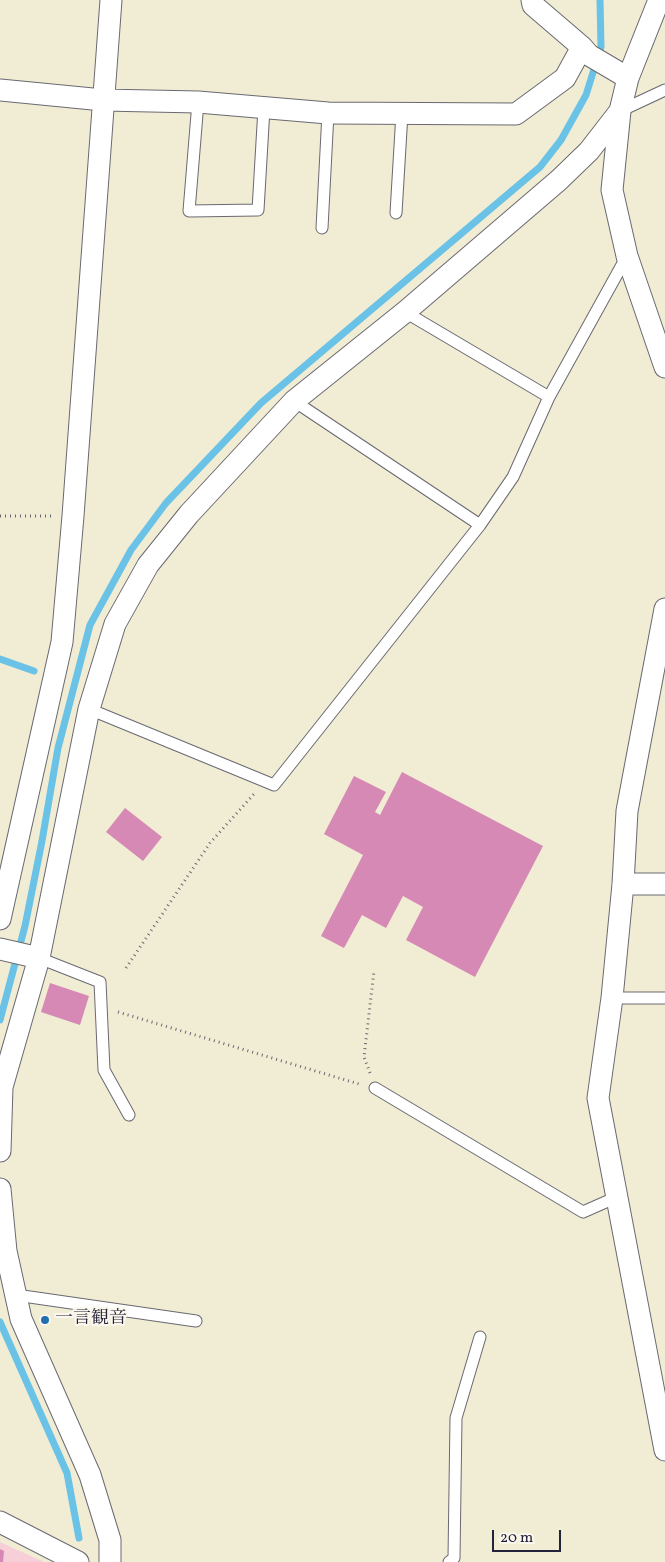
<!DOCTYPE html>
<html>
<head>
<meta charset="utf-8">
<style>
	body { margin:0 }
	#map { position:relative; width:665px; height:1562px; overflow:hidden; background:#f1ecd4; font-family:Vollkorn,serif }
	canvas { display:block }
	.scale { position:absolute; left:492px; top:1530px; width:69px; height:22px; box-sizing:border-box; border:2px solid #22223b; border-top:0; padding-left:6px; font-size:15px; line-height:18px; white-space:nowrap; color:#22223b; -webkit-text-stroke:4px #fbf7ec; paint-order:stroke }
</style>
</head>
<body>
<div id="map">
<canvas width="665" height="1562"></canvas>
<div class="scale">20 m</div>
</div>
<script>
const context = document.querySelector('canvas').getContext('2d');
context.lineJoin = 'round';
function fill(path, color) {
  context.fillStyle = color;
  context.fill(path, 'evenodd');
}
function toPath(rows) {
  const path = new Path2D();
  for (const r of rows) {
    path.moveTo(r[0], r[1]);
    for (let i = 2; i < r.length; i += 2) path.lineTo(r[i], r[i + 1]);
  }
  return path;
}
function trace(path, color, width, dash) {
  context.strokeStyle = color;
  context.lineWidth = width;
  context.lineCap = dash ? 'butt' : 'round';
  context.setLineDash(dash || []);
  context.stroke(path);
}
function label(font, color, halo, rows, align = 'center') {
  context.font = font + ' Vollkorn,"Noto Serif JP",serif';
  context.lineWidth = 4.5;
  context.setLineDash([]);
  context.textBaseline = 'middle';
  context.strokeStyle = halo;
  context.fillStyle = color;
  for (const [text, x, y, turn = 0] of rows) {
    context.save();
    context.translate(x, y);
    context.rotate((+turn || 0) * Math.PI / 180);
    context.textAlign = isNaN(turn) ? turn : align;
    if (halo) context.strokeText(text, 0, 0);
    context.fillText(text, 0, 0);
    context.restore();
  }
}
const built = toPath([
	[0,1542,44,1562,0,1562]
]);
const stream = toPath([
	[0,659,34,671],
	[0,1020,25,926,42,841,58,748,90,625,131,550,166,503,261,403,540,167,561,140,586,95,601,47,600,0],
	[0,1322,67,1473,79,1538]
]);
const building = toPath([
	[402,772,543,846,475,977,406,940,423,907,403,896,386,928,362,915,344,948,321,936,363,855,324,834,354,776,386,792,375,812,380,815],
	[125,808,162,837,143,861,106,832],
	[50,983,89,996,80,1025,41,1012],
	[0,1549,4,1551,3,1562,0,1562]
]);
const path = toPath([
	[0,516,52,516],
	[126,968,210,843,254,794],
	[118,1012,359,1084],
	[370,1073,364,1057,374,971]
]);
const service = toPath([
	[198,102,189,211,258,210,264,108],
	[620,111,665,90],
	[396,213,402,113],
	[322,228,328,113],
	[405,312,549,397],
	[294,401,480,525],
	[89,709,274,785,480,525,513,477,549,397,627,256],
	[39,958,100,982,104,1070,129,1115],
	[612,998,665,998],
	[375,1088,583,1212,617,1197],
	[16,1295,196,1321],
	[449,1562,454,1558,456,1418,480,1337]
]);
const minor = toPath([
	[532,0,533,5,582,47,589,55,628,78],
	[659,0,628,78,620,111,612,190,627,256,665,367],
	[0,90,103,100,198,102,328,113,516,114,565,78,582,47],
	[665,609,627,811,623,884,612,998,598,1098,665,1450],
	[623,884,665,884],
	[0,919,62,642,73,516,111,0],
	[0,949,39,958],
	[0,1151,2,1087,39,958,89,709,115,624,148,565,189,514,294,401,405,312,559,180,589,151,620,111],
	[0,1189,6,1251,21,1319,90,1475,110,1540,110,1562],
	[0,1522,78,1562]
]);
const markers = [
	[45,1320,5,"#1f6fb2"]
];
const poiNames = [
	["一言観音",55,1320]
];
fill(built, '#f6cfd9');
trace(stream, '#6ac2e7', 7);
fill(building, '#d689b4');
trace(service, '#6a6971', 13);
trace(minor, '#6a6971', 23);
trace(path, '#6a6971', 3, [1, 4]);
trace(service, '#fff', 11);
trace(minor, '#fff', 21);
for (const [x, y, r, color] of markers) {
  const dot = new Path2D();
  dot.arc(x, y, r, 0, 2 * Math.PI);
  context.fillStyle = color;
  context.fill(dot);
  trace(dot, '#fbf7ec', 2);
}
label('18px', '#22223b', '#fbf7ec', poiNames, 'left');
</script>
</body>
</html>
